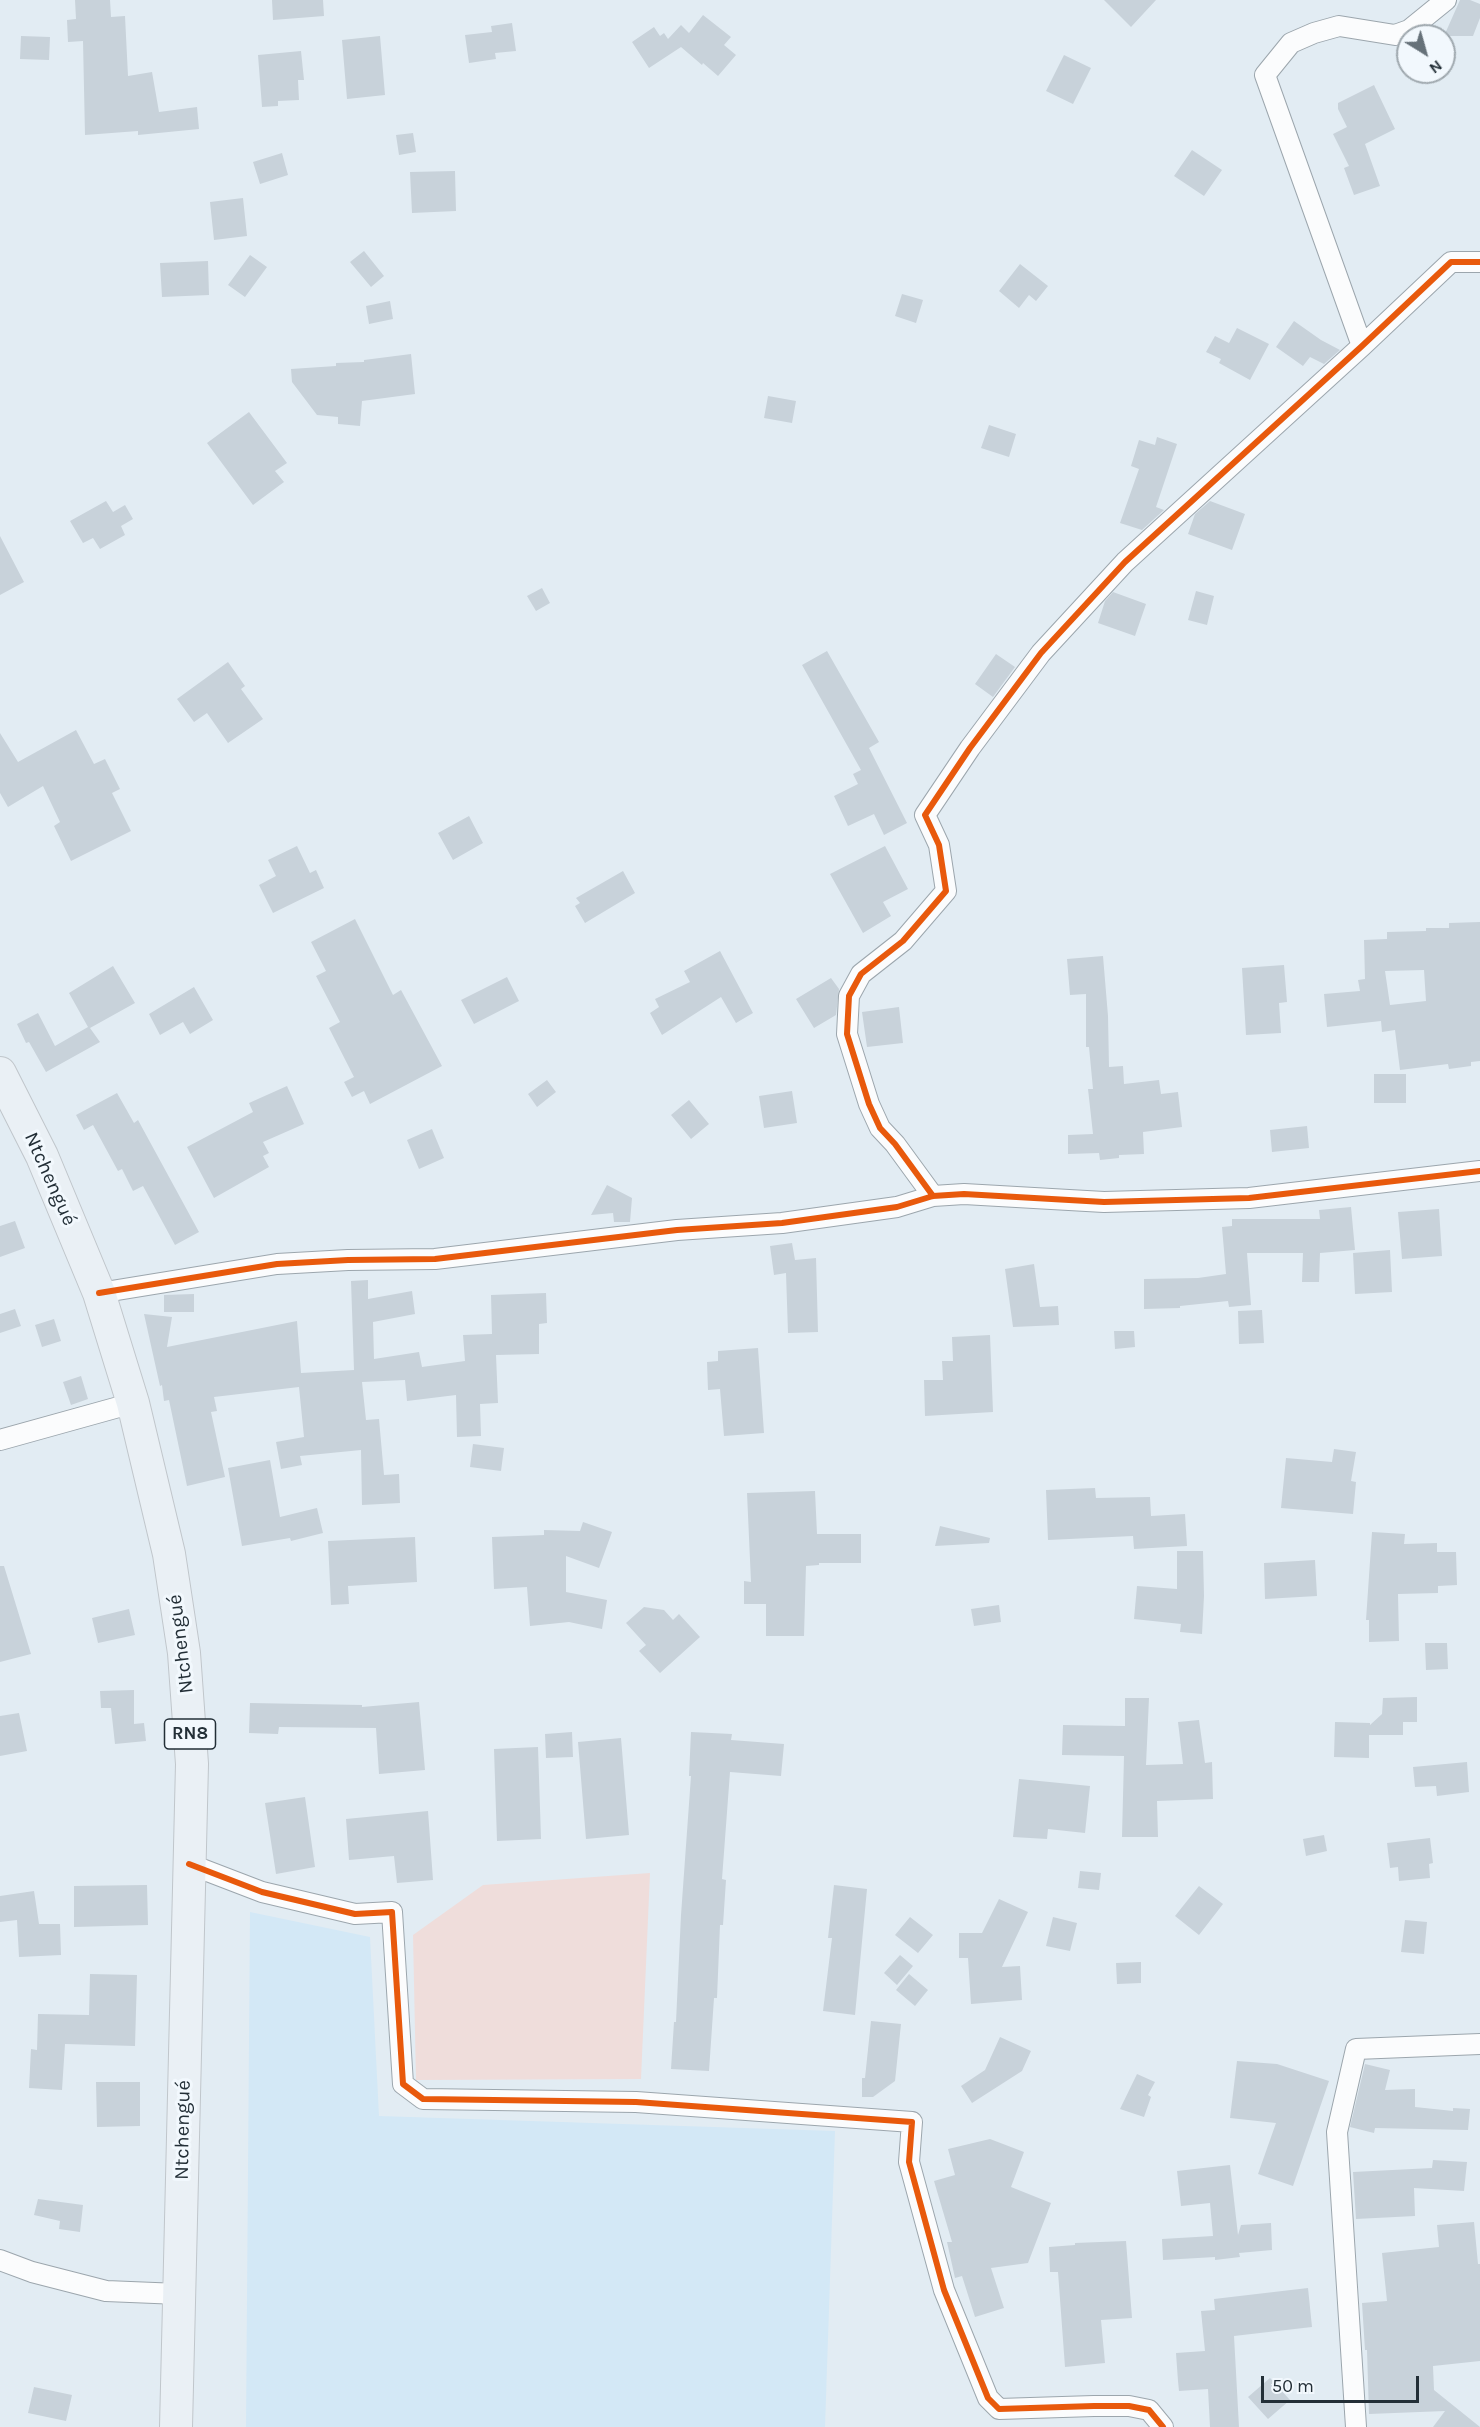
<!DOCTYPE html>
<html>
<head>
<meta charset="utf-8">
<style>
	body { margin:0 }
	#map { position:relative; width:1480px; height:2427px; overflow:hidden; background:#e2ecf3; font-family:Karla,sans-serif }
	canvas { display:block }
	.north { position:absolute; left:1396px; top:24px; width:60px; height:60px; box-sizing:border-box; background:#f2f8fd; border:2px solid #9fa8ae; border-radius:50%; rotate:143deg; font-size:16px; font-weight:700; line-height:24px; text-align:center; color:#232f37 }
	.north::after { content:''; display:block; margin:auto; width:21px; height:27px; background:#667179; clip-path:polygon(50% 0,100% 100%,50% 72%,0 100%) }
	.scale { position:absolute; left:1261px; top:2376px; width:158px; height:27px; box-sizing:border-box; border:3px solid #232f37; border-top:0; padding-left:8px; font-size:18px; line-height:21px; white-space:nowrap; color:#232f37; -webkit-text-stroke:4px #f2f8fd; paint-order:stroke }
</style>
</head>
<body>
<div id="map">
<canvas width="1480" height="2427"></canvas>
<div class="north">N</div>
<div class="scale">50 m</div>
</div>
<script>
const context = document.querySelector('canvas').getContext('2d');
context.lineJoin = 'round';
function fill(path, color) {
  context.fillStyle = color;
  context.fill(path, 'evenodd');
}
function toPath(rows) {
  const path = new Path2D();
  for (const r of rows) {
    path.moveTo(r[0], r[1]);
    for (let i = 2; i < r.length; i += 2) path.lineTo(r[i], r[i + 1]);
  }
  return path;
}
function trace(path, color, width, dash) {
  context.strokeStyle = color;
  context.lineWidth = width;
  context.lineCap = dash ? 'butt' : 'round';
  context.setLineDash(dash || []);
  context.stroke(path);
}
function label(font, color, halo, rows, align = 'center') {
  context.font = font + ' Karla,sans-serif';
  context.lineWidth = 6;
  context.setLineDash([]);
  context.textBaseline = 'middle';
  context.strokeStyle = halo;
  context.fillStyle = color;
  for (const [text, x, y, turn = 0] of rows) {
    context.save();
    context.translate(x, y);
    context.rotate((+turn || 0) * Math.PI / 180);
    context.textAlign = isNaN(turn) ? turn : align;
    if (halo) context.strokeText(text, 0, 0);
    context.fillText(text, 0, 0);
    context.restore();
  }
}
const built = toPath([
	[250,1912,370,1937,379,2116,835,2131,825,2427,246,2427]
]);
const green = toPath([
	[650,1873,641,2079,416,2080,413,1935,483,1885]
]);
const building = toPath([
	[75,0,110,0,111,17,125,16,128,76,152,72,159,112,197,107,199,129,138,135,138,131,85,135,83,41,68,42,67,20,76,19],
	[272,0,323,0,324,16,273,20],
	[1104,0,1156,0,1131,27],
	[1460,0,1470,0,1480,4,1480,18,1473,36,1444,36],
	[703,15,731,37,724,45,736,55,718,76,703,63,702,65,681,47,649,68,632,42,654,27,660,36,664,33,668,39,681,25,689,33],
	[512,23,516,51,495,53,496,59,469,63,465,35,492,32,491,26],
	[21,36,50,37,49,60,20,59],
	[380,36,385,95,347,99,342,40],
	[301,51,304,80,298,80,299,100,278,101,278,106,262,107,258,55],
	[1064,55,1091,68,1073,104,1046,91],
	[1374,85,1395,129,1365,144,1380,186,1354,195,1344,168,1349,166,1333,134,1347,127,1338,109,1338,103],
	[413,133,416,152,399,155,396,135],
	[1192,150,1222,170,1204,196,1174,176],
	[282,153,288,175,260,184,253,162],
	[455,171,456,211,412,213,410,172],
	[243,198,247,236,214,240,210,202],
	[364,251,384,276,371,287,350,262],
	[250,255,267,267,245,297,228,285],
	[208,261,209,295,162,297,160,263],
	[1020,264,1048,286,1036,301,1029,295,1019,308,999,291],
	[902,294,923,300,916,323,895,316],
	[390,301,393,319,369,324,366,306],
	[1294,321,1321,340,1340,350,1324,364,1310,357,1303,366,1276,347],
	[1237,328,1269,344,1250,380,1219,363,1221,359,1206,352,1215,336,1229,343],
	[411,354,415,394,362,401,360,426,338,424,338,417,317,415,292,382,291,369,336,366,336,363,364,362,364,360],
	[768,396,796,401,792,423,764,418],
	[249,412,287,463,275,471,284,482,253,505,207,443],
	[989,425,1016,434,1009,457,981,448],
	[1157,437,1177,444,1156,507,1164,510,1142,530,1120,523,1139,469,1131,466,1139,440,1155,445],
	[106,501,113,512,125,505,133,519,121,526,125,535,100,549,93,538,83,543,70,521],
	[1210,501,1245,514,1232,550,1188,534,1195,514],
	[0,536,24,582,0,595],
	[542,588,550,603,536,611,527,596],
	[1196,591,1214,596,1207,625,1188,620],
	[1113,592,1146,604,1135,636,1098,623,1105,601],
	[827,651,879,742,869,748,907,823,884,835,874,814,848,826,834,796,858,784,853,774,861,770,802,665],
	[996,654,1015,667,993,697,975,684],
	[228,662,245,686,241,689,263,719,228,743,207,713,194,722,177,699],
	[76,730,94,764,105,759,120,789,112,793,131,831,71,861,54,826,60,822,43,786,8,807,0,793,0,733,18,762],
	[469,816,483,843,453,860,438,833],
	[297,846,310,873,316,870,324,888,273,913,259,885,276,876,268,860],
	[885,846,908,889,883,902,891,916,863,933,830,874],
	[623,871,635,893,585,923,575,906,580,903,576,898],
	[355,919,393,995,401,990,442,1066,370,1104,364,1091,352,1097,344,1082,354,1077,329,1028,340,1022,316,976,326,971,311,942],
	[1480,922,1480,1061,1471,1062,1471,1066,1449,1069,1448,1064,1400,1070,1395,1030,1382,1032,1381,1021,1327,1027,1324,994,1360,991,1358,980,1365,979,1364,940,1387,939,1387,932,1426,931,1426,928,1449,928,1449,923],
	[1424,970,1426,1001,1390,1005,1385,971],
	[720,951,753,1013,736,1023,721,997,662,1035,650,1013,659,1007,655,999,690,982,684,971],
	[1103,956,1108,1016,1109,1067,1123,1066,1124,1084,1159,1080,1161,1094,1178,1092,1182,1127,1143,1132,1144,1154,1119,1155,1119,1158,1100,1160,1099,1153,1068,1154,1068,1135,1093,1134,1088,1089,1093,1089,1089,1047,1086,1047,1086,994,1070,995,1067,959],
	[1284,965,1287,1002,1279,1003,1281,1033,1246,1035,1242,968],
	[113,966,135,1003,90,1028,100,1042,46,1072,29,1042,26,1043,17,1024,38,1013,55,1046,88,1027,69,993],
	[507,977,519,1001,474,1024,461,1000],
	[831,978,839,989,836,1015,814,1028,796,999],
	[194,987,213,1020,190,1034,183,1022,160,1035,149,1014],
	[899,1007,903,1043,867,1047,862,1012],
	[1374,1074,1406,1074,1406,1103,1374,1103],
	[547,1080,556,1092,537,1107,528,1094],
	[287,1086,304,1124,263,1142,269,1153,263,1156,269,1167,214,1198,187,1147,253,1112,249,1103],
	[792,1091,797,1123,764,1128,759,1096],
	[117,1093,134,1123,138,1120,199,1232,175,1245,143,1186,133,1191,122,1169,118,1171,93,1125,84,1130,76,1115],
	[689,1100,709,1124,691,1139,671,1115],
	[1307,1126,1309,1148,1272,1152,1270,1130],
	[432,1129,444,1158,419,1169,407,1140],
	[607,1185,632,1198,630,1222,614,1222,613,1213,591,1215],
	[1351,1207,1355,1250,1320,1253,1319,1282,1302,1282,1303,1253,1247,1253,1251,1305,1229,1307,1228,1301,1180,1306,1180,1308,1144,1309,1144,1279,1198,1278,1226,1274,1222,1227,1232,1226,1232,1219,1320,1219,1319,1210],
	[1439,1209,1442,1256,1402,1259,1398,1212],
	[15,1221,25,1248,0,1257,0,1226],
	[792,1243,795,1260,816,1258,818,1332,788,1333,786,1273,774,1275,770,1246],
	[1390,1250,1392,1292,1355,1294,1353,1253],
	[1034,1264,1040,1307,1058,1306,1059,1325,1013,1327,1005,1269],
	[368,1280,368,1299,412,1291,415,1314,373,1322,374,1359,419,1352,422,1367,465,1361,463,1335,492,1334,491,1295,546,1293,547,1323,539,1324,539,1354,496,1355,498,1403,480,1404,481,1436,457,1437,456,1395,407,1401,405,1380,362,1382,366,1420,379,1419,384,1475,399,1474,400,1503,362,1505,361,1450,300,1456,302,1465,281,1469,276,1442,304,1437,299,1387,214,1397,217,1411,211,1412,225,1477,187,1486,169,1400,164,1401,162,1385,160,1386,144,1314,172,1317,167,1347,297,1321,301,1373,354,1370,351,1281],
	[194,1294,194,1312,164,1312,164,1295],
	[15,1309,21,1326,0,1333,0,1314],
	[1262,1310,1264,1343,1239,1344,1238,1311],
	[54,1319,61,1341,42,1347,35,1325],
	[1114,1331,1134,1331,1135,1347,1115,1349],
	[990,1335,993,1412,925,1416,924,1380,943,1380,942,1361,953,1361,952,1337],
	[758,1348,764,1433,724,1436,720,1389,708,1390,707,1362,718,1361,718,1351],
	[81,1376,88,1399,71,1405,63,1382],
	[473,1444,504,1448,501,1471,470,1467],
	[1334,1449,1356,1452,1351,1481,1356,1482,1353,1514,1281,1508,1286,1458,1332,1462],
	[270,1460,280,1517,317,1508,323,1533,291,1541,290,1538,242,1546,228,1468],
	[1095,1488,1096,1498,1150,1497,1151,1516,1185,1514,1187,1546,1134,1549,1133,1536,1048,1540,1046,1490],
	[815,1491,817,1534,861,1534,861,1563,819,1563,819,1565,806,1566,804,1636,766,1636,766,1604,744,1604,744,1581,751,1582,747,1493],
	[583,1522,612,1532,599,1568,566,1556,566,1592,607,1600,602,1629,569,1622,530,1626,527,1587,494,1589,492,1537,544,1535,544,1530,580,1531],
	[940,1526,990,1538,989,1543,935,1546],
	[1372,1532,1405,1534,1404,1544,1437,1543,1437,1552,1456,1552,1457,1585,1438,1586,1438,1593,1398,1594,1399,1641,1369,1642,1369,1620,1366,1620],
	[415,1537,417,1582,348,1586,349,1604,331,1605,328,1541],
	[1177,1551,1203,1551,1204,1596,1202,1634,1180,1632,1181,1624,1134,1619,1137,1586,1177,1589],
	[1315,1560,1317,1596,1265,1599,1264,1563],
	[0,1566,4,1566,31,1654,0,1662],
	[999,1605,1001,1622,974,1626,971,1609],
	[644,1607,664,1610,673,1620,679,1614,700,1637,660,1673,639,1651,646,1645,626,1623],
	[129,1609,135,1635,98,1643,92,1618],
	[1425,1643,1447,1643,1448,1669,1426,1670],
	[134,1690,134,1724,144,1723,146,1741,115,1744,111,1708,101,1708,100,1691],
	[1417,1697,1417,1722,1403,1722,1403,1735,1369,1735,1369,1758,1334,1757,1335,1722,1370,1723,1370,1725,1382,1714,1383,1698],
	[1125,1698,1149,1698,1146,1765,1183,1764,1178,1722,1199,1720,1205,1763,1212,1762,1213,1799,1157,1801,1158,1837,1122,1837,1124,1756,1062,1755,1063,1725,1125,1726],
	[419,1702,425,1770,379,1774,376,1728,279,1727,278,1734,249,1733,250,1703,362,1705,362,1707],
	[19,1713,27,1751,0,1756,0,1716],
	[572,1732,573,1757,546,1758,545,1734],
	[691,1732,732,1734,731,1740,784,1744,781,1776,730,1772,722,1879,726,1880,723,1925,720,1925,717,1998,714,1998,709,2071,671,2069,674,2022,676,2022,681,1915,691,1776,689,1776],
	[621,1738,629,1835,586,1839,578,1742],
	[538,1747,541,1839,497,1841,494,1749],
	[1467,1762,1469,1792,1437,1796,1436,1786,1415,1787,1413,1767],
	[1019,1779,1090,1786,1085,1833,1048,1829,1047,1839,1013,1837],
	[305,1797,315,1867,276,1874,265,1803],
	[428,1811,433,1880,397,1883,394,1856,349,1860,346,1819],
	[1324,1835,1327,1851,1306,1856,1303,1839],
	[1430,1838,1433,1863,1429,1864,1430,1878,1399,1881,1398,1867,1390,1868,1387,1843],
	[1080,1871,1101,1873,1099,1890,1078,1888],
	[147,1885,148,1925,74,1927,74,1886],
	[834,1885,867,1889,855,2015,823,2011,832,1938,828,1938],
	[1199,1886,1223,1904,1199,1935,1175,1916],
	[34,1891,39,1924,60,1924,61,1955,19,1957,17,1920,0,1922,0,1896],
	[999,1899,1028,1912,1002,1967,1020,1966,1022,2000,971,2004,968,1958,959,1958,959,1933,982,1933],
	[910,1917,933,1935,918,1953,895,1935],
	[1053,1917,1077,1923,1070,1951,1046,1946],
	[1405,1920,1427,1922,1424,1954,1401,1952],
	[900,1955,913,1966,897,1985,884,1973],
	[1141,1962,1141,1983,1117,1984,1116,1963],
	[90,1974,137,1975,135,2046,65,2044,62,2090,29,2088,31,2049,37,2050,38,2014,89,2015],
	[909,1974,928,1990,915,2006,896,1990],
	[871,2021,901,2024,895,2081,873,2097,862,2097,862,2078,865,2078],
	[1000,2037,1031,2051,1022,2071,972,2103,961,2086,985,2070],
	[1237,2061,1277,2064,1329,2081,1293,2186,1258,2174,1276,2123,1230,2118],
	[1365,2064,1390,2070,1385,2090,1415,2089,1415,2107,1453,2111,1453,2108,1470,2109,1468,2130,1375,2128,1374,2133,1350,2127],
	[1137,2074,1155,2082,1148,2095,1151,2097,1144,2117,1120,2109],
	[96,2082,140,2082,140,2126,97,2127],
	[990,2139,1024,2152,1011,2187,1051,2203,1028,2263,991,2268,1004,2308,975,2317,962,2276,955,2278,947,2242,952,2242,934,2181,955,2175,948,2149],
	[1433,2160,1467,2162,1464,2191,1414,2188,1415,2216,1356,2219,1353,2172,1432,2168],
	[1230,2165,1238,2235,1241,2225,1271,2223,1272,2250,1239,2253,1240,2257,1215,2260,1215,2257,1163,2260,1162,2239,1213,2236,1210,2203,1181,2206,1177,2171],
	[38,2199,83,2205,80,2232,59,2229,60,2221,34,2215],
	[1474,2222,1478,2264,1480,2264,1480,2361,1433,2366,1434,2390,1480,2427,1433,2427,1445,2411,1369,2414,1367,2350,1365,2350,1362,2303,1387,2301,1382,2253,1439,2247,1437,2225],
	[1126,2241,1132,2318,1101,2320,1105,2363,1065,2367,1058,2272,1050,2272,1049,2247,1075,2245,1075,2243],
	[1308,2288,1312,2327,1234,2336,1239,2427,1210,2427,1208,2389,1179,2391,1178,2381,1176,2353,1205,2351,1201,2311,1215,2310,1214,2299],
	[1270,2378,1290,2400,1268,2419,1248,2397],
	[34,2387,72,2395,66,2421,28,2413]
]);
const street = toPath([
	[1362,346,1265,75,1291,43,1314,33,1339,26,1395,35,1409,30,1446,0],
	[933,1196,895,1144,880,1128,869,1104,847,1034,849,996,861,974,903,941,946,891,939,845,925,815,970,748,1041,653,1125,562,1362,346,1451,262,1480,262],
	[99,1293,277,1264,348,1260,435,1259,677,1230,782,1223,897,1207,933,1196,964,1194,1104,1202,1249,1198,1480,1171],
	[0,1440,133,1403],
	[189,1864,262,1892,355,1914,392,1912,403,2084,423,2099,636,2102,912,2122,909,2162,944,2290,988,2398,999,2409,1094,2406,1129,2406,1149,2410,1163,2427],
	[0,2260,32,2272,106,2291,179,2294],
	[1356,2427,1337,2132,1356,2049,1480,2044]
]);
const primary = toPath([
	[0,1073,42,1156,99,1293,133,1403,169,1554,184,1653,192,1764,176,2427]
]);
const cycleway = toPath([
	[933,1196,895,1144,880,1128,869,1104,847,1034,849,996,861,974,903,941,946,891,939,845,925,815,970,748,1041,653,1125,562,1362,346,1451,262,1480,262],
	[99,1293,277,1264,348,1260,435,1259,677,1230,782,1223,897,1207,933,1196,964,1194,1104,1202,1249,1198,1480,1171],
	[189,1864,262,1892,355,1914,392,1912,403,2084,423,2099,636,2102,912,2122,909,2162,944,2290,988,2398,999,2409,1094,2406,1129,2406,1149,2410,1163,2427]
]);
const shields = [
	[190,1734,51]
];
const shieldNames = [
	["RN8",190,1734]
];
const streetNames = [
	["Ntchengué",50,1179,66],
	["Ntchengué",181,1644,-97],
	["Ntchengué",183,2130,-89]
];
fill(built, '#d3e8f6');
fill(green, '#efdddb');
fill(building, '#c8d2da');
trace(street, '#9ca6ad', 22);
trace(primary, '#c0c6cb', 34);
trace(street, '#fbfcfd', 20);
trace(primary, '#eaf0f5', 32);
trace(cycleway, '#e8590c', 6);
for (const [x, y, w] of shields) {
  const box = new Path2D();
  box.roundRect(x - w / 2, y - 15, w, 30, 4.5);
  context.fillStyle = '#f2f8fd';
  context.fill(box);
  trace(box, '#232f37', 1.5);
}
label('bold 18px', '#232f37', null, shieldNames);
label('20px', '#232f37', '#f2f8fd', streetNames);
</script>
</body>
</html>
